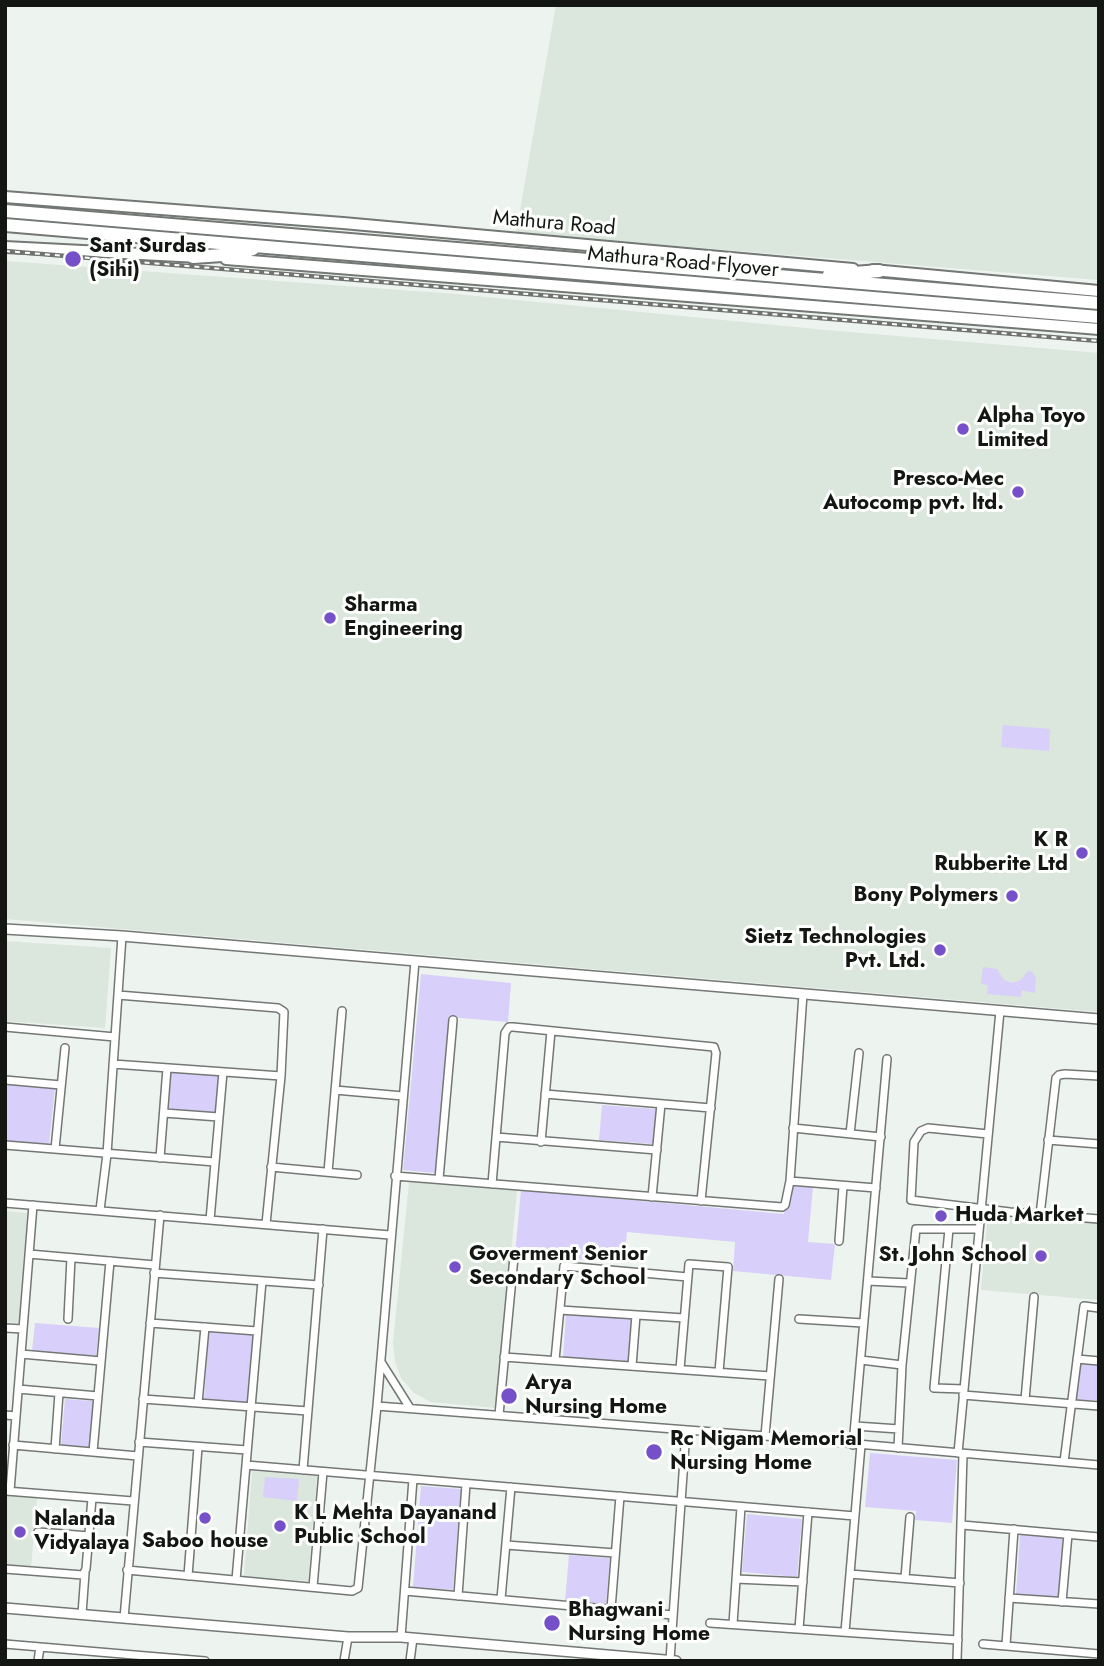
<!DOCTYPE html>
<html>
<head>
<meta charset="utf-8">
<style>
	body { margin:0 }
	#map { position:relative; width:1104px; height:1666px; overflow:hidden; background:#edf3ee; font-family:Jost,sans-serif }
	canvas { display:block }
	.frame { position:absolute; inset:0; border:7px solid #141614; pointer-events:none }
</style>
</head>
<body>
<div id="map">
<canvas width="1104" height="1666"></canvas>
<div class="frame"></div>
</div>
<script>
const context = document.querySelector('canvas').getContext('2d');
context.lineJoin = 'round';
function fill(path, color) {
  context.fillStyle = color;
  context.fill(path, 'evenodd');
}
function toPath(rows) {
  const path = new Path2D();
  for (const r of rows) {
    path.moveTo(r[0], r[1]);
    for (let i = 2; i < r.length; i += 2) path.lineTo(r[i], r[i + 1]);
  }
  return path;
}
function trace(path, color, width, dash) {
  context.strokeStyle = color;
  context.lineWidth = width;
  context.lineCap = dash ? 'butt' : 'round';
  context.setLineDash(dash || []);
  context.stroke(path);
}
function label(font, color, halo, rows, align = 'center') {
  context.font = font + ' Jost,sans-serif';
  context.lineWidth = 6;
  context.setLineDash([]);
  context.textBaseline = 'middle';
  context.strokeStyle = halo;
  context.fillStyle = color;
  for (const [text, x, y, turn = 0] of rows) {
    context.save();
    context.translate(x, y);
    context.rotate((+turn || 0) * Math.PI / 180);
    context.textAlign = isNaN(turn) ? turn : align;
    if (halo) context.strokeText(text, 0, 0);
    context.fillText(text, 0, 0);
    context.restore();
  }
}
const built = toPath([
	[556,5,1099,5,1099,280,516,233],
	[5,261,455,294,826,330,1099,353,1099,1012,5,919],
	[5,941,111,948,105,1028,5,1021],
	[409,1182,517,1190,496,1408,431,1402,414,1393,401,1378,395,1362,393,1343],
	[5,1211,27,1213,19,1323,5,1322],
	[988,1213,1099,1223,1099,1300,981,1290],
	[252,1471,317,1476,308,1581,244,1576],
	[5,1494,37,1497,31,1568,5,1566]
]);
const green = toPath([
	[1003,725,1050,729,1049,751,1001,747],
	[983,967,997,969,1004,980,1012,983,1021,980,1028,971,1032,972,1036,978,1035,993,1022,990,1021,997,987,994,988,985,981,984],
	[421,974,511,983,508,1022,449,1017,435,1173,403,1170],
	[171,1071,220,1074,217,1113,169,1110],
	[7,1083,55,1088,49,1145,5,1141],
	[602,1105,656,1109,653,1144,599,1140],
	[787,1185,813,1187,808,1242,835,1244,831,1280,733,1271,735,1242,627,1232,624,1263,515,1254,521,1190,784,1214],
	[566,1314,631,1319,628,1362,563,1358],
	[35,1323,99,1328,96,1356,32,1351],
	[209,1331,253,1334,248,1403,204,1399],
	[1077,1363,1099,1365,1099,1401,1074,1399],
	[65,1399,93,1401,90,1447,61,1445],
	[870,1453,957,1460,952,1523,915,1520,916,1511,865,1507],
	[265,1477,299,1479,297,1501,263,1497],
	[421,1486,461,1489,453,1590,413,1587],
	[747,1514,802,1519,797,1577,742,1572],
	[1020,1534,1063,1537,1059,1597,1016,1594],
	[569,1555,610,1558,606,1604,565,1601]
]);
const minor = toPath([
	[118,995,278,1008,284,1012,281,1076,266,1224],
	[5,1027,115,1037],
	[113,1064,281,1076],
	[5,1080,61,1085],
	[335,1090,403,1096],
	[545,1094,711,1108],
	[164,1113,219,1117],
	[793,1128,881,1137],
	[850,1134,859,1053],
	[988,1134,928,1128,921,1131,914,1142,911,1200,1010,1212,1099,1219],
	[496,1137,657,1150],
	[1048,1140,1099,1144],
	[541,1142,551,1031],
	[5,1145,215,1162],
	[55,1149,65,1048],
	[160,1158,167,1068],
	[271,1167,357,1175],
	[328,1172,342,1011],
	[395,1176,782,1207,785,1205,790,1181,803,994],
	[439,1179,453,1020],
	[790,1181,876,1188],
	[492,1184,505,1033,509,1027,513,1027,714,1047,716,1053,701,1201],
	[652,1197,661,1104],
	[5,1203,390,1235],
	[100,1210,107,1154,122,936],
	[1040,1215,1056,1078,1059,1075,1065,1074,1099,1076],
	[210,1220,223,1072],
	[949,1229,934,1388,964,1389],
	[839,1241,843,1186],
	[29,1254,155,1265],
	[154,1273,319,1285],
	[868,1281,909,1283],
	[560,1310,684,1318],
	[68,1319,71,1258],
	[799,1319,863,1323],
	[150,1323,257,1331],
	[5,1328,23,1329],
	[21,1354,101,1361],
	[504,1357,770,1376],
	[1077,1359,1099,1361],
	[555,1360,564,1266,688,1277],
	[861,1360,902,1365,916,1229,979,1229],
	[381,1362,410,1408],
	[632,1366,636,1315],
	[680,1369,689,1264,728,1267,719,1372],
	[18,1389,98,1396],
	[963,1395,1099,1406],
	[143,1399,308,1411],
	[1025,1400,1034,1297],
	[198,1403,205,1327],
	[377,1406,765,1436,1099,1465],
	[5,1415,16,1416],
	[499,1415,514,1257],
	[855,1426,899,1429],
	[765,1436,779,1279],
	[139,1442,247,1450],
	[13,1445,138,1456],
	[853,1445,887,1059],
	[898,1448,902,1365],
	[55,1449,59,1393],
	[93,1452,110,1261],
	[958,1453,1000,1011],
	[1064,1462,1084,1306,1099,1308],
	[246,1465,855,1516],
	[303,1470,323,1229],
	[6,1491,133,1501],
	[10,1491,33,1205],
	[962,1525,1099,1537],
	[38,1532,89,1536],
	[506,1545,615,1553],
	[5,1569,83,1575,86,1569,92,1498],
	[127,1570,352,1591,358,1588,377,1406,415,961],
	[850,1574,960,1583],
	[188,1576,198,1447],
	[905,1578,910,1517],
	[736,1579,803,1582],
	[236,1580,262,1281],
	[313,1587,323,1472],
	[405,1591,673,1615],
	[458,1596,466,1484],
	[1009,1598,1099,1604],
	[501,1599,511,1487],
	[1062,1602,1068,1534],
	[611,1609,620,1496],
	[82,1614,85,1573],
	[124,1618,160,1215],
	[710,1623,958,1640],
	[733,1624,741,1507],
	[799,1629,808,1512],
	[845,1632,861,1445],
	[401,1637,413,1479],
	[5,1644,205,1661],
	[983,1644,1099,1654],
	[1006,1645,1014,1529],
	[670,1660,686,1431],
	[38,1661,40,1647],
	[344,1661,348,1637],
	[410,1661,413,1638],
	[957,1661,963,1454]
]);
const tertiary = toPath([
	[5,929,122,936,1099,1019],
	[5,1608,348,1637,401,1637,676,1661]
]);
const secondary = toPath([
	[5,197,343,223,853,269],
	[5,247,199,257],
	[226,259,1099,329],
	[873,270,1099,291]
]);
const trunk = toPath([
	[5,211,1099,303],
	[5,225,1099,317],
	[193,257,237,254,253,249],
	[829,275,879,271]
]);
const rail = toPath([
	[5,251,1099,341]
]);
const markers = [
	[73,259,9,"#7650c9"],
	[963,429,7,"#7650c9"],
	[1018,492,7,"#7650c9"],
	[330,618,7,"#7650c9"],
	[1082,853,7,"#7650c9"],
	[1012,896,7,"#7650c9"],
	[940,950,7,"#7650c9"],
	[941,1216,7,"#7650c9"],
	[1041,1256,7,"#7650c9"],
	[455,1267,7,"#7650c9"],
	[509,1396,9,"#7650c9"],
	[654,1452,9,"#7650c9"],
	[205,1518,7,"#7650c9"],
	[280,1526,7,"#7650c9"],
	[20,1532,7,"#7650c9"],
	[552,1623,9,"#7650c9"]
];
const streetNames = [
	["Mathura Road",554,224,5],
	["Mathura Road Flyover",683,263,5]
];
const poiNames = [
	["Sant Surdas",89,247],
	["(Sihi)",89,271],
	["Alpha Toyo",977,417],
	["Limited",977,441],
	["Presco-Mec",1004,480,"right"],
	["Autocomp pvt. ltd.",1004,504,"right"],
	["Sharma",344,606],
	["Engineering",344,630],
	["K R",1068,841,"right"],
	["Rubberite Ltd",1068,865,"right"],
	["Bony Polymers",998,896,"right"],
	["Sietz Technologies",926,938,"right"],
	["Pvt. Ltd.",926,962,"right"],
	["Huda Market",955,1216],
	["Goverment Senior",469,1255],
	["Secondary School",469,1279],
	["St. John School",1027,1256,"right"],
	["Arya",525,1384],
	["Nursing Home",525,1408],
	["Rc Nigam Memorial",670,1440],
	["Nursing Home",670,1464],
	["K L Mehta Dayanand",294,1514],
	["Public School",294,1538],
	["Nalanda",34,1520],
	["Vidyalaya",34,1544],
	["Saboo house",205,1542,"center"],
	["Bhagwani",568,1611],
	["Nursing Home",568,1635]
];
fill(built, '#dbe6dc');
fill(green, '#d8cffb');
trace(minor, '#737874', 10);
trace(tertiary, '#737874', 12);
trace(secondary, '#737874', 14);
trace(trunk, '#737874', 16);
trace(minor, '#fff', 7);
trace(tertiary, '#fff', 9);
trace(secondary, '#fff', 10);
trace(trunk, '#fff', 12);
trace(rail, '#6f726f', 4.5);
trace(rail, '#fdfffd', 2, [5]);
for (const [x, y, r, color] of markers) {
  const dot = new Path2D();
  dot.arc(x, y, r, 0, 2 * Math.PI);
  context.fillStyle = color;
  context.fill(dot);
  trace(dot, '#fdfffd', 2.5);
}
label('21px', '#141614', '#fdfffd', streetNames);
label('bold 21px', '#141614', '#fdfffd', poiNames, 'left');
</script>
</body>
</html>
